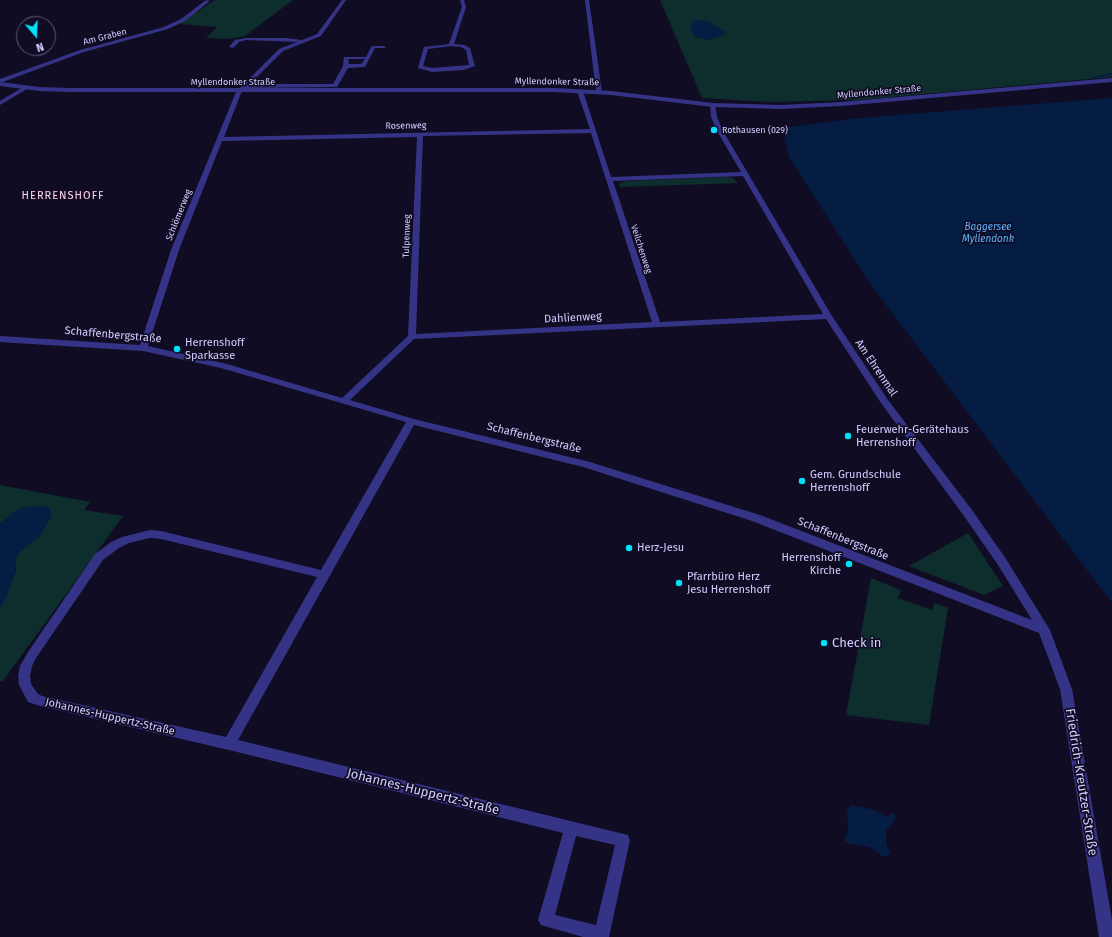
<!DOCTYPE html>
<html>
<head>
<meta charset="utf-8">
<style>
	body { margin:0 }
	#map { position:relative; width:1112px; height:937px; overflow:hidden; background:#100c23; font-family:"Fira Sans",sans-serif }
	canvas { display:block }
	.north { position:absolute; left:16px; top:16px; width:40px; height:40px; box-sizing:border-box; background:#100c23; border:1px solid #5e5a7b; border-radius:50%; rotate:161deg; font-size:11px; font-weight:700; line-height:16px; text-align:center; color:#d3ceff }
	.north::after { content:''; display:block; margin:auto; width:14px; height:18px; background:#00e2f9; clip-path:polygon(50% 0,100% 100%,50% 72%,0 100%) }
</style>
</head>
<body>
<div id="map">
<canvas width="1112" height="937"></canvas>
<div class="north">N</div>
</div>
<script>
const context = document.querySelector('canvas').getContext('2d');
context.lineJoin = 'round';
function fill(path, color) {
  context.fillStyle = color;
  context.fill(path, 'evenodd');
}
function toPath(rows) {
  const path = new Path2D();
  for (const r of rows) {
    path.moveTo(r[0], r[1]);
    for (let i = 2; i < r.length; i += 2) path.lineTo(r[i], r[i + 1]);
  }
  return path;
}
function trace(path, color, width, dash) {
  context.strokeStyle = color;
  context.lineWidth = width;
  context.lineCap = dash ? 'butt' : 'round';
  context.setLineDash(dash || []);
  context.stroke(path);
}
function label(font, color, halo, rows, align = 'center') {
  context.font = font + ' "Fira Sans",sans-serif';
  context.lineWidth = 3.5;
  context.setLineDash([]);
  context.textBaseline = 'middle';
  context.strokeStyle = halo;
  context.fillStyle = color;
  for (const [text, x, y, turn = 0] of rows) {
    context.save();
    context.translate(x, y);
    context.rotate((+turn || 0) * Math.PI / 180);
    context.textAlign = isNaN(turn) ? turn : align;
    if (halo) context.strokeText(text, 0, 0);
    context.fillText(text, 0, 0);
    context.restore();
  }
}
const green = toPath([
	[215,0,293,0,245,36,229,39,206,38,217,27,179,24],
	[660,0,1112,0,1112,77,858,100,770,102,702,98],
	[727,177,733,178,738,183,620,187,619,184,626,181],
	[0,485,90,502,84,510,123,516,3,681,0,681,0,608,6,597,16,570,15,561,19,552,40,536,51,516,15,511,0,524],
	[968,533,1003,586,984,595,909,566],
	[871,578,901,590,898,598,932,610,935,603,948,608,929,725,846,715]
]);
const water = toPath([
	[692,20,708,21,726,32,724,35,708,40,695,37,691,31,690,26,694,24],
	[1112,98,1112,603,871,285,789,157,782,128,859,118],
	[46,506,50,509,51,516,48,522,40,536,19,552,15,561,16,570,6,597,0,608,0,524,15,511,23,507],
	[851,805,875,810,886,817,892,813,895,813,896,818,886,831,886,843,890,853,887,857,882,856,878,852,869,847,850,844,844,841,848,830,847,810]
]);
const stream = toPath([
	[1112,73,1112,75,1094,78,1092,77,1112,73]
]);
const minor = toPath([
	[206,0,210,1,185,21,168,29,84,52,0,83,0,79,80,50,164,27,181,19,206,0],
	[342,0,346,0,321,36,283,51,250,84,333,84,343,66,344,57,366,57,371,47,373,46,384,46,386,48,375,48,365,67,348,68,337,87,246,88,241,93,224,137,590,129,577,91,580,89,583,91,611,177,741,172,717,131,711,117,710,105,715,104,717,117,723,131,832,316,888,400,972,510,1006,559,1050,630,1072,689,1112,920,1112,937,1099,937,1060,689,1039,633,752,521,583,467,414,425,238,740,628,835,630,840,609,937,583,937,541,925,538,920,563,833,229,750,40,706,28,702,19,685,18,676,20,666,28,652,95,554,111,542,122,537,150,530,161,531,321,570,406,422,221,368,143,351,0,342,0,336,140,345,171,250,236,92,279,49,297,42,246,40,239,42,233,48,229,47,235,40,246,38,287,38,302,40,317,34,342,0],
	[348,59,365,59,361,64,349,64,348,59],
	[591,133,652,322,416,334,423,136,591,133],
	[417,137,408,336,342,398,227,364,148,346,179,250,222,141,417,137],
	[743,176,823,314,660,322,613,181,743,176],
	[826,319,881,403,964,516,998,565,1032,620,760,515,590,462,414,419,350,400,414,339,826,319],
	[150,538,161,539,317,577,226,737,42,696,38,694,31,684,30,676,32,666,36,658,103,560,119,548,129,543,150,538],
	[576,836,615,845,596,925,555,915,576,836],
	[460,0,464,0,466,7,454,44,464,45,470,48,475,66,463,70,432,72,418,68,424,47,449,44,462,7,460,0],
	[451,46,461,47,466,50,469,65,432,68,423,66,428,49,451,46],
	[585,0,589,0,602,92,599,94,596,92,585,0],
	[25,86,27,87,27,89,0,105,0,101,25,86]
]);
const tertiary = toPath([
	[1112,78,1112,82,841,106,781,109,713,107,611,95,555,92,71,92,39,91,0,86,0,82,39,87,71,88,555,88,611,91,713,103,781,105,841,102,1112,78]
]);
const markers = [
	[714,130,4,"#00e2f9"],
	[177,349,4,"#00e2f9"],
	[848,436,4,"#00e2f9"],
	[802,481,4,"#00e2f9"],
	[629,548,4,"#00e2f9"],
	[849,564,4,"#00e2f9"],
	[679,583,4,"#00e2f9"],
	[824,643,4,"#00e2f9"]
];
const farStreetnames = [
	["Am Graben",105,37,-14],
	["Myllendonker Straße",233,82],
	["Myllendonker Straße",557,82,1],
	["Myllendonker Straße",879,92,-5],
	["Rosenweg",406,126,-1],
	["Schlömerweg",179,215,-68],
	["Tulpenweg",407,236,-88],
	["Veilchenweg",641,249,72]
];
const farPoinames = [
	["Rothausen (029)",722,130]
];
const farWaternames = [
	["Baggersee",988,227],
	["Myllendonk",988,239]
];
const farQuarternames = [
	["HERRENSHOFF",63,196]
];
const streetNames = [
	["Dahlienweg",573,318,-3],
	["Schaffenbergstraße",113,335,5],
	["Am Ehrenmal",876,368,56],
	["Schaffenbergstraße",534,438,14],
	["Schaffenbergstraße",843,539,22],
	["Johannes-Huppertz-Straße",110,717,13]
];
const poiNames = [
	["Herrenshoff",185,343],
	["Sparkasse",185,356],
	["Feuerwehr-Gerätehaus",856,430],
	["Herrenshoff",856,443],
	["Gem. Grundschule",810,475],
	["Herrenshoff",810,488],
	["Herz-Jesu",637,548],
	["Herrenshoff",841,558,"right"],
	["Kirche",841,571,"right"],
	["Pfarrbüro Herz",687,577],
	["Jesu Herrenshoff",687,590]
];
const nearPoinames = [
	["Check in",832,643]
];
const nearStreetnames = [
	["Friedrich-Kreutzer-Straße",1081,782,81],
	["Johannes-Huppertz-Straße",423,792,14]
];
fill(green, '#0e2e2d');
fill(water, '#051c43');
fill(stream, '#051c43');
fill(minor, '#353386');
fill(tertiary, '#353386');
for (const [x, y, r, color] of markers) {
  const dot = new Path2D();
  dot.arc(x, y, r, 0, 2 * Math.PI);
  context.fillStyle = color;
  context.fill(dot);
  trace(dot, '#100c23', 1.5);
}
label('9px', '#d3ceff', '#100c23', farStreetnames);
label('9px', '#d3ceff', '#100c23', farPoinames, 'left');
label('italic 10px', '#5cb5ff', '#100c23', farWaternames);
context.letterSpacing = '1px';
label('11px', '#ffd0ee', '#100c23', farQuarternames);
context.letterSpacing = '0px';
label('11px', '#d3ceff', '#100c23', streetNames);
label('11px', '#d3ceff', '#100c23', poiNames, 'left');
label('13px', '#d3ceff', '#100c23', nearPoinames, 'left');
label('13px', '#d3ceff', '#100c23', nearStreetnames);
</script>
</body>
</html>
